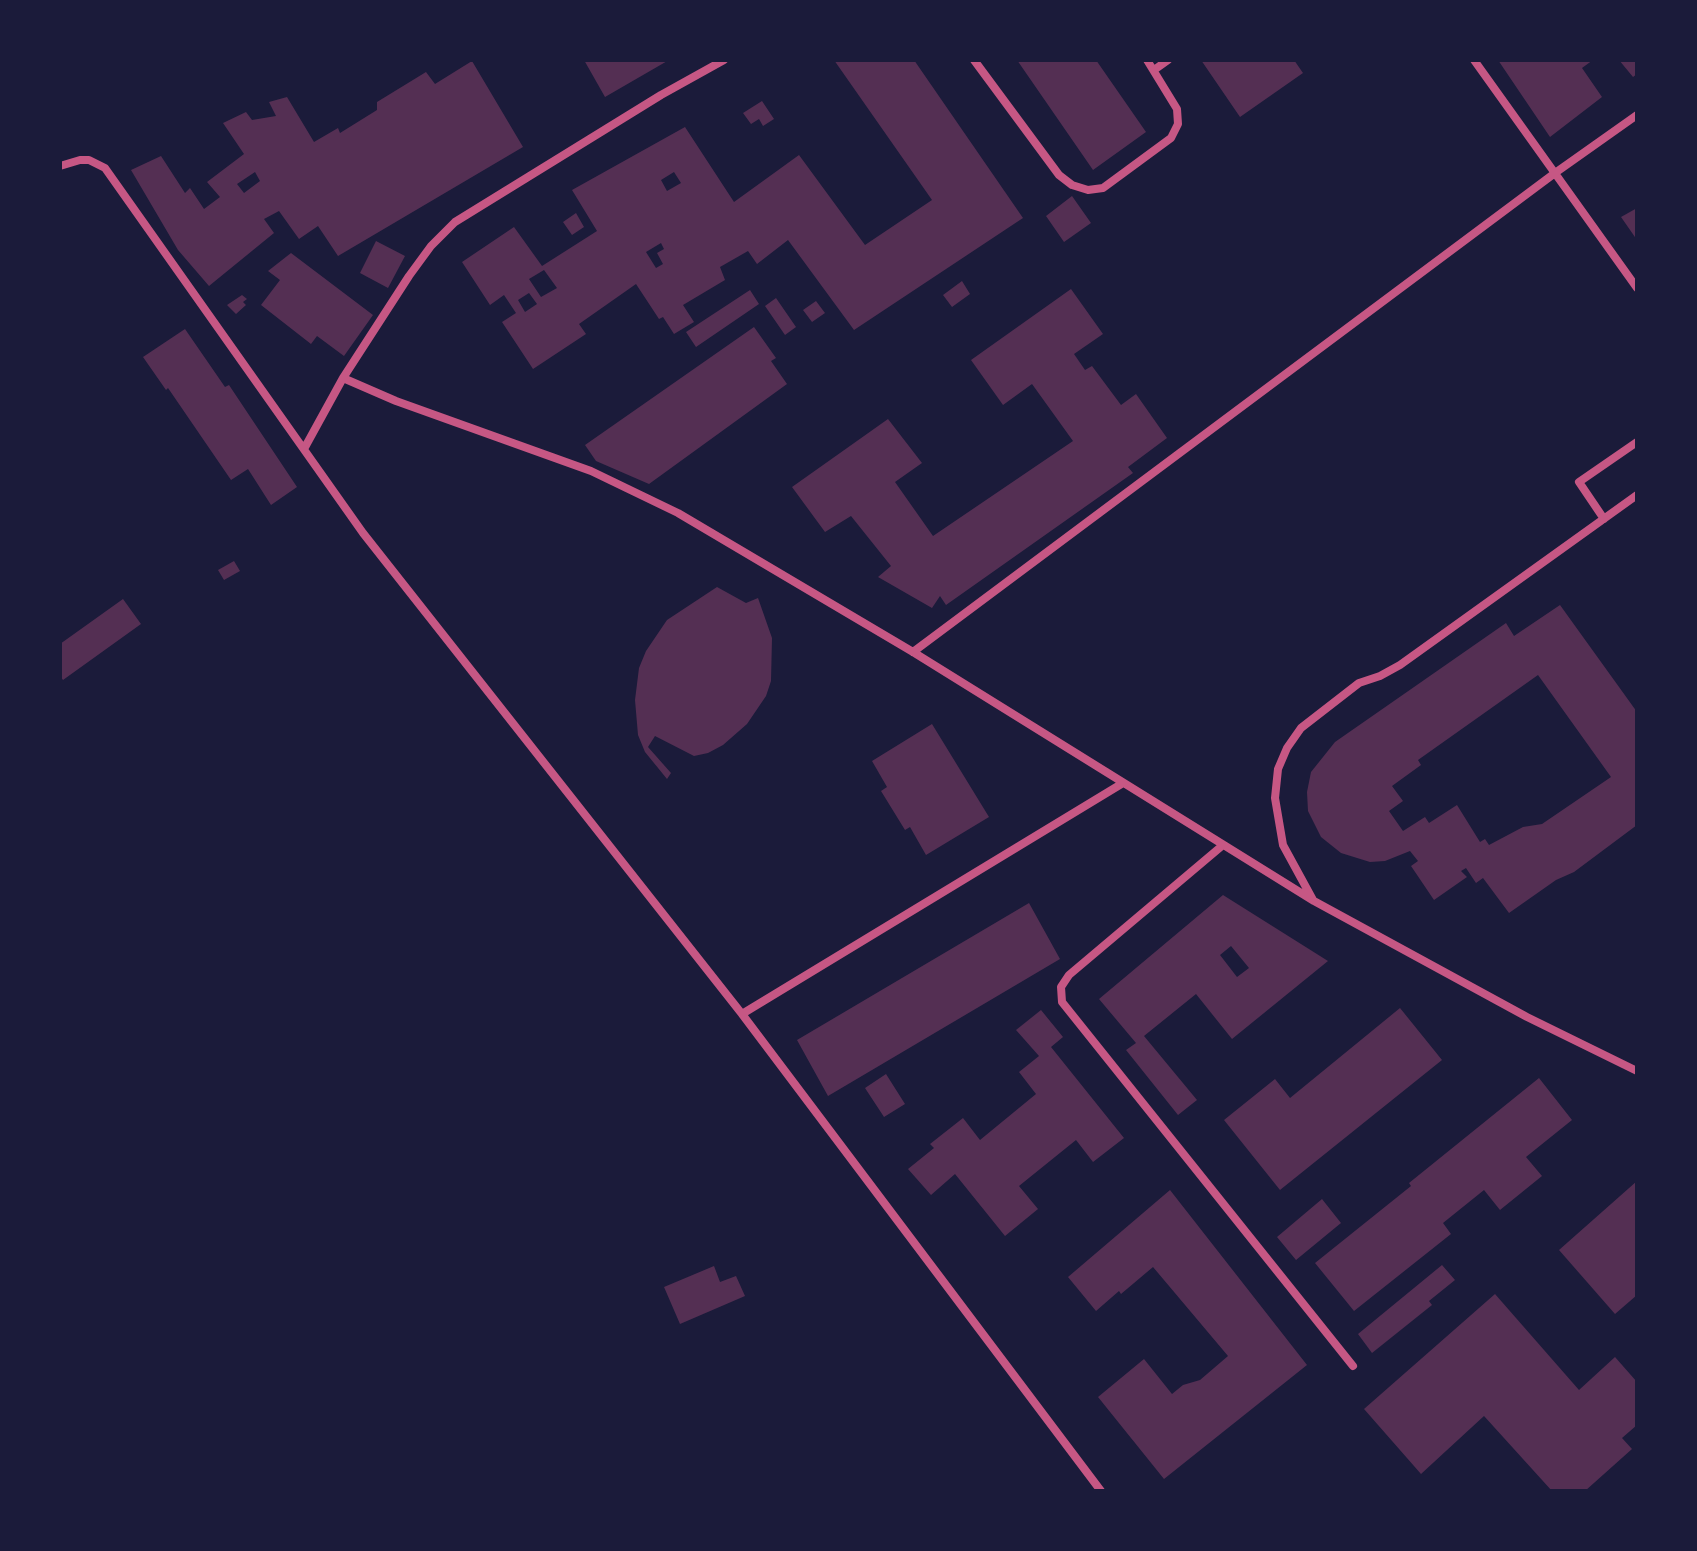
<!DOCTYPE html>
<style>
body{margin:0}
#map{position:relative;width:1697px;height:1551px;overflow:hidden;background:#1b1b3a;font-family:"Space Grotesk",sans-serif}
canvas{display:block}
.frame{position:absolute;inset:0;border:62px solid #1b1b3a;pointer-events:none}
</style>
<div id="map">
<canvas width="1697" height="1551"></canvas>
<div class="frame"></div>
</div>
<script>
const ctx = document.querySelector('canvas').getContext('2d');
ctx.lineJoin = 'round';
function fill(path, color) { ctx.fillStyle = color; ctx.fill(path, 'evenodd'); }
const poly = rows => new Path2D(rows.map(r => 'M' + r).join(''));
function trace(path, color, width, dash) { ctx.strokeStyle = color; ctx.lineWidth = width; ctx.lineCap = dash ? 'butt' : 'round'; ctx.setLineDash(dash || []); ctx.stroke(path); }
fill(poly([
 [584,60,669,60,605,97],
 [834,60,914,60,1023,218,854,330,788,240,757,264,748,251,720,267,725,280,683,305,694,322,674,334,663,317,659,319,636,284,579,324,586,334,533,369,502,322,516,313,504,295,490,305,462,262,514,227,542,266,597,231,572,190,685,127,734,202,799,155,865,245,932,200],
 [674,172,681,183,667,191,661,180],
 [661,243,664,249,657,253,663,264,656,268,646,252],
 [544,270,557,288,541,297,529,279],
 [529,293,537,304,525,312,518,300],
 [1017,60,1096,60,1146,132,1093,170],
 [1201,60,1294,60,1303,73,1240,117],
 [1498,60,1593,60,1582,68,1602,97,1550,137],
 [1619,60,1637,60,1637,74,1633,77],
 [472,61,523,147,338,256,318,226,299,239,279,211,264,219,274,233,209,286,178,250,131,170,161,156,185,193,190,188,204,209,220,197,207,182,244,154,223,123,246,112,252,120,276,116,269,102,287,97,314,142,338,128,340,133,377,110,377,102,426,72,435,84],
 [255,172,260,181,244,193,237,184],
 [762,101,774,119,763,126,759,119,751,124,743,113],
 [1072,196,1091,223,1064,242,1046,216],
 [1637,208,1637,240,1621,217],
 [576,213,584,227,572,235,563,222],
 [376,241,405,256,388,288,360,273],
 [291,253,373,315,344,356,317,336,311,344,261,305,280,280,268,271],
 [962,281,970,294,952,307,943,295],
 [1071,289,1103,334,1074,354,1085,370,1092,366,1121,405,1136,394,1167,438,1128,467,1133,473,946,605,940,596,932,608,878,577,891,566,851,516,825,532,792,487,888,419,922,463,895,482,933,536,1073,441,1032,384,1003,405,971,360],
 [750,290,759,304,696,347,686,332],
 [242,295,247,299,243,302,246,305,236,314,227,305],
 [776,298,796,327,785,335,765,306],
 [816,301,825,313,812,322,803,310],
 [754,327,776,358,771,361,787,384,649,484,596,461,585,445],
 [185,329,225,387,229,385,297,487,271,505,248,469,231,480,168,388,166,390,143,357],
 [234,561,240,571,224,580,218,570],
 [717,587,746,603,758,598,772,638,771,681,766,696,747,724,723,745,708,753,694,756,655,736,648,747,671,773,667,779,645,752,638,735,635,700,639,668,646,651,667,620],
 [123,599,141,624,63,680,60,676,60,644],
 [1560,605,1637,712,1637,825,1574,872,1556,880,1509,913,1483,878,1476,883,1466,868,1461,871,1467,877,1434,900,1411,866,1418,861,1410,851,1385,861,1370,862,1341,853,1321,837,1308,811,1307,792,1311,772,1335,742,1506,623,1514,636],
 [1538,675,1611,777,1542,824,1523,827,1489,845,1485,839,1480,842,1457,805,1429,823,1425,817,1403,831,1389,811,1403,801,1392,786,1421,765,1418,760],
 [932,724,989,817,926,855,910,827,905,830,881,791,887,787,872,761],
 [1223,895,1328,961,1232,1039,1196,994,1144,1036,1197,1100,1178,1115,1126,1050,1136,1043,1099,999],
 [1231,946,1249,968,1237,977,1220,955],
 [1029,903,1060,959,828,1096,797,1040],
 [1400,1008,1442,1060,1280,1190,1224,1120,1275,1079,1290,1098],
 [1041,1010,1063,1037,1051,1047,1124,1138,1093,1162,1076,1140,1019,1186,1038,1209,1005,1236,955,1174,931,1195,908,1169,934,1148,930,1144,963,1118,980,1140,1036,1094,1019,1072,1039,1056,1016,1030],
 [886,1074,905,1104,884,1117,865,1088],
 [1539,1078,1572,1120,1526,1157,1542,1176,1500,1210,1484,1190,1443,1223,1451,1234,1354,1311,1315,1263,1411,1186,1409,1183],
 [1637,1181,1637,1295,1615,1314,1559,1250],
 [1170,1190,1307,1365,1164,1479,1098,1397,1144,1359,1172,1394,1183,1385,1200,1380,1228,1356,1153,1267,1121,1294,1119,1291,1096,1311,1068,1277],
 [1322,1199,1341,1223,1296,1260,1277,1237],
 [1442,1265,1455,1280,1429,1301,1432,1305,1372,1353,1358,1334],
 [714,1266,720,1282,736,1276,745,1296,680,1324,664,1287],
 [1495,1294,1579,1390,1615,1357,1637,1382,1637,1425,1622,1438,1632,1449,1585,1491,1552,1491,1484,1416,1421,1474,1364,1409]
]), '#542f53');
trace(poly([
 [974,60,1059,175,1072,185,1088,190,1103,188,1171,138,1178,124,1177,109,1147,60],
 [1474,60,1637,288],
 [1154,70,1168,60],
 [60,166,80,160,89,160,105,168,363,533,742,1014,1101,1491],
 [343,378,396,401,591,471,678,513,913,652,1314,901,1527,1017,1637,1071],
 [304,449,343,378,409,276,431,246,455,222,661,95,724,60],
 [1604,519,1579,482,1637,442],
 [913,652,1555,173,1637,115],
 [1223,845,1069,975,1061,987,1062,1002,1353,1366],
 [1313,900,1283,845,1275,798,1278,769,1287,748,1301,728,1359,683,1380,676,1400,665,1637,495],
 [742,1014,1123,783]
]), '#c65784', 8);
</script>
